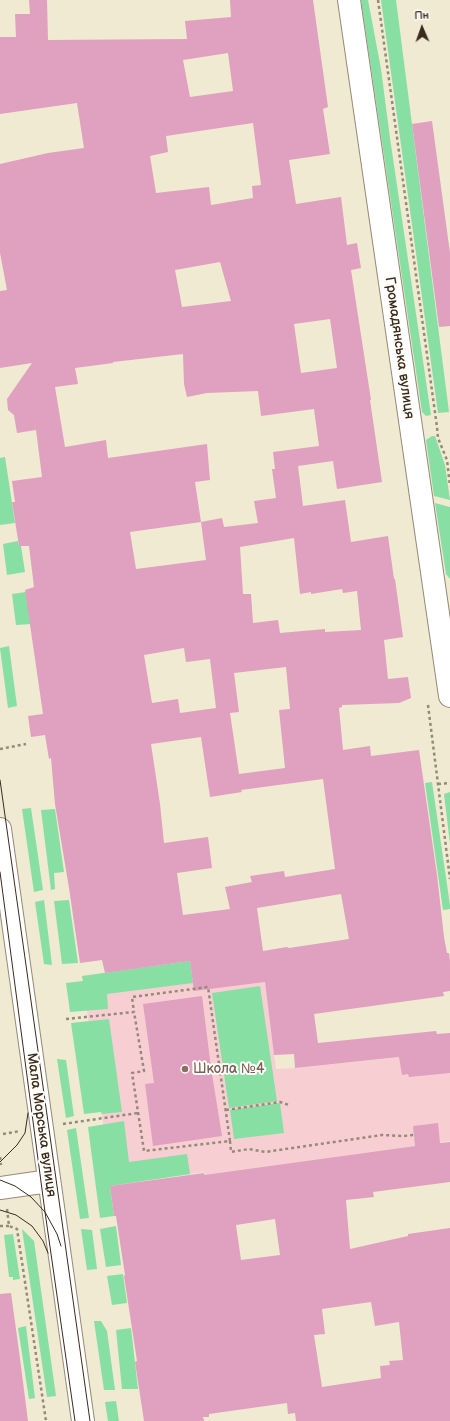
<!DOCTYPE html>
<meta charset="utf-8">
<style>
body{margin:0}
#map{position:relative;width:450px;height:1421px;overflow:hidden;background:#efead1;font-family:"Balsamiq Sans",sans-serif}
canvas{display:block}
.north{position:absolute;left:402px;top:8px;width:40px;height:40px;-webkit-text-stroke:3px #fdfcf7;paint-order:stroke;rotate:358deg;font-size:11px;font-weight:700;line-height:16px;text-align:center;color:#3b2a1e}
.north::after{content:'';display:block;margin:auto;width:14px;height:18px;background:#3b2a1e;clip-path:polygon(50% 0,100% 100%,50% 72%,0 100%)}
</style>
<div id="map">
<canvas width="450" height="1421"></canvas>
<div class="north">Пн</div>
</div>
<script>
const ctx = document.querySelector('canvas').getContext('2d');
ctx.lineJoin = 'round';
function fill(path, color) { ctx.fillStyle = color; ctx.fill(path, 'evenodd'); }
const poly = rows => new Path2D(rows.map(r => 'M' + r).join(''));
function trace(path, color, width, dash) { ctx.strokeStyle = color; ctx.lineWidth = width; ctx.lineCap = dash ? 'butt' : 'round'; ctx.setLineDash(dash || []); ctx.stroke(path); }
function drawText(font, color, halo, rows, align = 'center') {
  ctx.font = font + ' "Balsamiq Sans",sans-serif'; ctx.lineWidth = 4; ctx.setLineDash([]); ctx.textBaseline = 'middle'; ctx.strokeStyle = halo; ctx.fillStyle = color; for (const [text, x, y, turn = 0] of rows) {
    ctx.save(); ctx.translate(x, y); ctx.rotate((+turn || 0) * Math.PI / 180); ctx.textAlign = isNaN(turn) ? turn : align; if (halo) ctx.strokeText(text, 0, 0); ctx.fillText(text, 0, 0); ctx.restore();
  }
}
fill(poly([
 [190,961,265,982,276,1069,295,1068,450,1052,450,1141,204,1175,204,1172,112,1186,82,976]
]), '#f7cfd3');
fill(poly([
 [361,0,368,0,381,69,390,138,431,415,426,416,422,412],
 [381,0,396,0,449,412,438,413],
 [432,436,435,436,445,465,450,500,434,496,426,440],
 [5,457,15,523,0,525,0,458],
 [435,503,450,507,450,579,446,574],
 [18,541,19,546,21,546,25,572,7,575,3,544],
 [26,592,31,624,16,625,12,594],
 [9,646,17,706,8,708,0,648],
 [432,782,450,905,450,909,443,910,425,783],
 [450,792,450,844,444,794],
 [31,808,43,890,34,892,22,809],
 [55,809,64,872,54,873,55,889,51,890,41,810],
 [44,900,52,965,44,964,35,902],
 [69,900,78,963,62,964,54,901],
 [190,961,193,983,107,994,108,1009,70,1012,66,983,83,981,82,976],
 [260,986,277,1101,229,1108,212,993],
 [109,1019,122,1112,102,1114,101,1112,84,1114,71,1023],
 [57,1059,66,1060,74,1116,66,1118],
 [280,1103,284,1133,234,1139,230,1110],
 [124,1121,129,1162,187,1154,190,1174,110,1186,114,1216,100,1218,88,1127],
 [76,1128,89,1218,80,1219,67,1130],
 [116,1226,121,1265,106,1267,100,1229],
 [22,1229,34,1241,56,1396,47,1397],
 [81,1229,92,1230,97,1269,87,1270],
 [13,1234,20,1279,13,1280,13,1277,9,1277,4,1235],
 [123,1274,127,1303,112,1305,107,1276],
 [94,1321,101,1321,107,1331,115,1390,104,1390],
 [26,1326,35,1398,29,1399,18,1328],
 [131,1328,138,1389,122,1389,116,1330],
 [116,1401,119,1421,108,1421,105,1402]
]), '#87dfa4');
fill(poly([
 [29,0,47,0,48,40,187,39,185,21,231,17,230,0,313,0,328,107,323,109,330,154,289,160,296,204,341,197,347,245,357,243,361,268,351,270,371,400,370,400,382,482,337,489,333,461,298,466,303,506,345,500,351,542,388,536,394,579,395,579,403,637,384,640,388,679,408,677,411,698,399,703,342,705,342,707,339,708,343,750,370,746,371,756,419,750,437,875,444,937,447,953,449,953,450,961,450,991,443,992,444,996,314,1014,318,1043,436,1031,437,1034,450,1033,450,1073,409,1077,408,1074,402,1075,399,1057,295,1068,294,1054,274,1055,265,982,194,991,190,961,105,973,102,960,80,963,69,888,55,804,51,758,49,759,45,735,31,737,28,716,43,714,25,590,34,587,29,546,19,546,12,502,15,502,12,481,42,477,36,430,17,433,14,415,8,410,7,399,32,363,0,368,0,291,7,290,0,253,0,164,48,153,84,148,77,103,0,114,0,37,16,37,15,14,30,14],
 [228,53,233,91,190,97,183,60],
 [253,123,261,185,252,186,253,198,211,205,209,187,156,193,150,156,168,152,166,136],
 [220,262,231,301,182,307,175,270],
 [330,319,337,368,301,373,294,324],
 [183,354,184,384,187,397,207,393,258,391,261,416,314,409,319,446,273,452,275,469,272,469,276,498,254,501,258,523,224,527,222,518,201,522,195,482,210,480,207,444,108,458,106,440,65,447,55,387,78,384,75,368,113,363,113,362],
 [201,522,206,560,136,569,130,532],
 [294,538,300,594,311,592,311,594,342,589,343,593,357,591,361,630,325,632,325,629,280,633,278,620,253,623,251,594,243,594,240,547],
 [184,648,186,662,210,659,216,708,180,713,178,699,152,703,144,655],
 [286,667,290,709,279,710,285,768,239,774,230,713,239,712,234,673],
 [201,737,210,797,242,792,241,790,323,779,335,869,285,877,284,871,250,876,252,882,225,887,230,909,183,915,177,873,212,868,208,837,164,843,160,804,151,744],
 [341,894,349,939,289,948,287,947,263,951,257,908],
 [432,121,450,253,450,326,439,327,412,124],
 [202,996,211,1068,222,1136,153,1146,145,1084,154,1083,143,1004],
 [438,1123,440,1143,450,1142,450,1182,373,1192,374,1197,346,1200,350,1249,408,1236,408,1234,450,1228,450,1421,296,1421,295,1413,288,1414,287,1403,209,1414,209,1417,203,1417,204,1421,144,1421,135,1362,137,1361,124,1276,125,1275,116,1216,114,1216,110,1186,204,1173,204,1175,415,1146,413,1126],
 [275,1219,280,1255,241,1260,236,1225],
 [371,1302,375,1326,399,1322,403,1360,389,1361,390,1365,380,1366,381,1378,322,1387,314,1335,325,1334,322,1309],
 [11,1293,19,1351,28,1421,0,1421,0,1294]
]), '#e0a0bf');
const street = poly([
 [349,0,450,696],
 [0,829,83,1421],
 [0,1188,49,1181]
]);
trace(street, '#958a78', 24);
trace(poly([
 [378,0,437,427,438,438,447,460,450,486],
 [428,705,450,879],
 [0,749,26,744],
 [438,784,450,783],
 [66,1019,134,1012,144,1071,132,1073,144,1151,230,1141,208,987,132,997,134,1012],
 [226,1110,280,1102,289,1105],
 [63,1124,138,1113],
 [3,1134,20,1131],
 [230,1141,231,1152,249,1149,265,1152,382,1135,403,1136,414,1135],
 [0,1157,1,1165],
 [7,1209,9,1226,17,1229,46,1421],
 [0,1226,9,1226]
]), '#958a78', 2.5, [3, 3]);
trace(street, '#fff', 22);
trace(poly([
 [0,780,90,1421],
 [0,872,45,1212,75,1421],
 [0,1162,17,1145,25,1133,28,1113],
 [0,1180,15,1186,31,1197,45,1212,57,1234,61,1246],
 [0,1210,16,1215,32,1226,43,1241,48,1253]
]), '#3b2a1e', 1);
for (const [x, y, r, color] of [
 [185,1069,4,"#8d6e63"]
]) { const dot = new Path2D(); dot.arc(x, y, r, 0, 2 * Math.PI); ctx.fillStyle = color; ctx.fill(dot); trace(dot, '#fdfcf7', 1.5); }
drawText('14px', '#3b2a1e', '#fdfcf7', [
 ["Громадянська вулиця",399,348,82],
 ["Мала Морська вулиця",41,1125,82]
]);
drawText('14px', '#785e54', '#fdfcf7', [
 ["Школа №4",193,1069]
], 'left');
</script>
